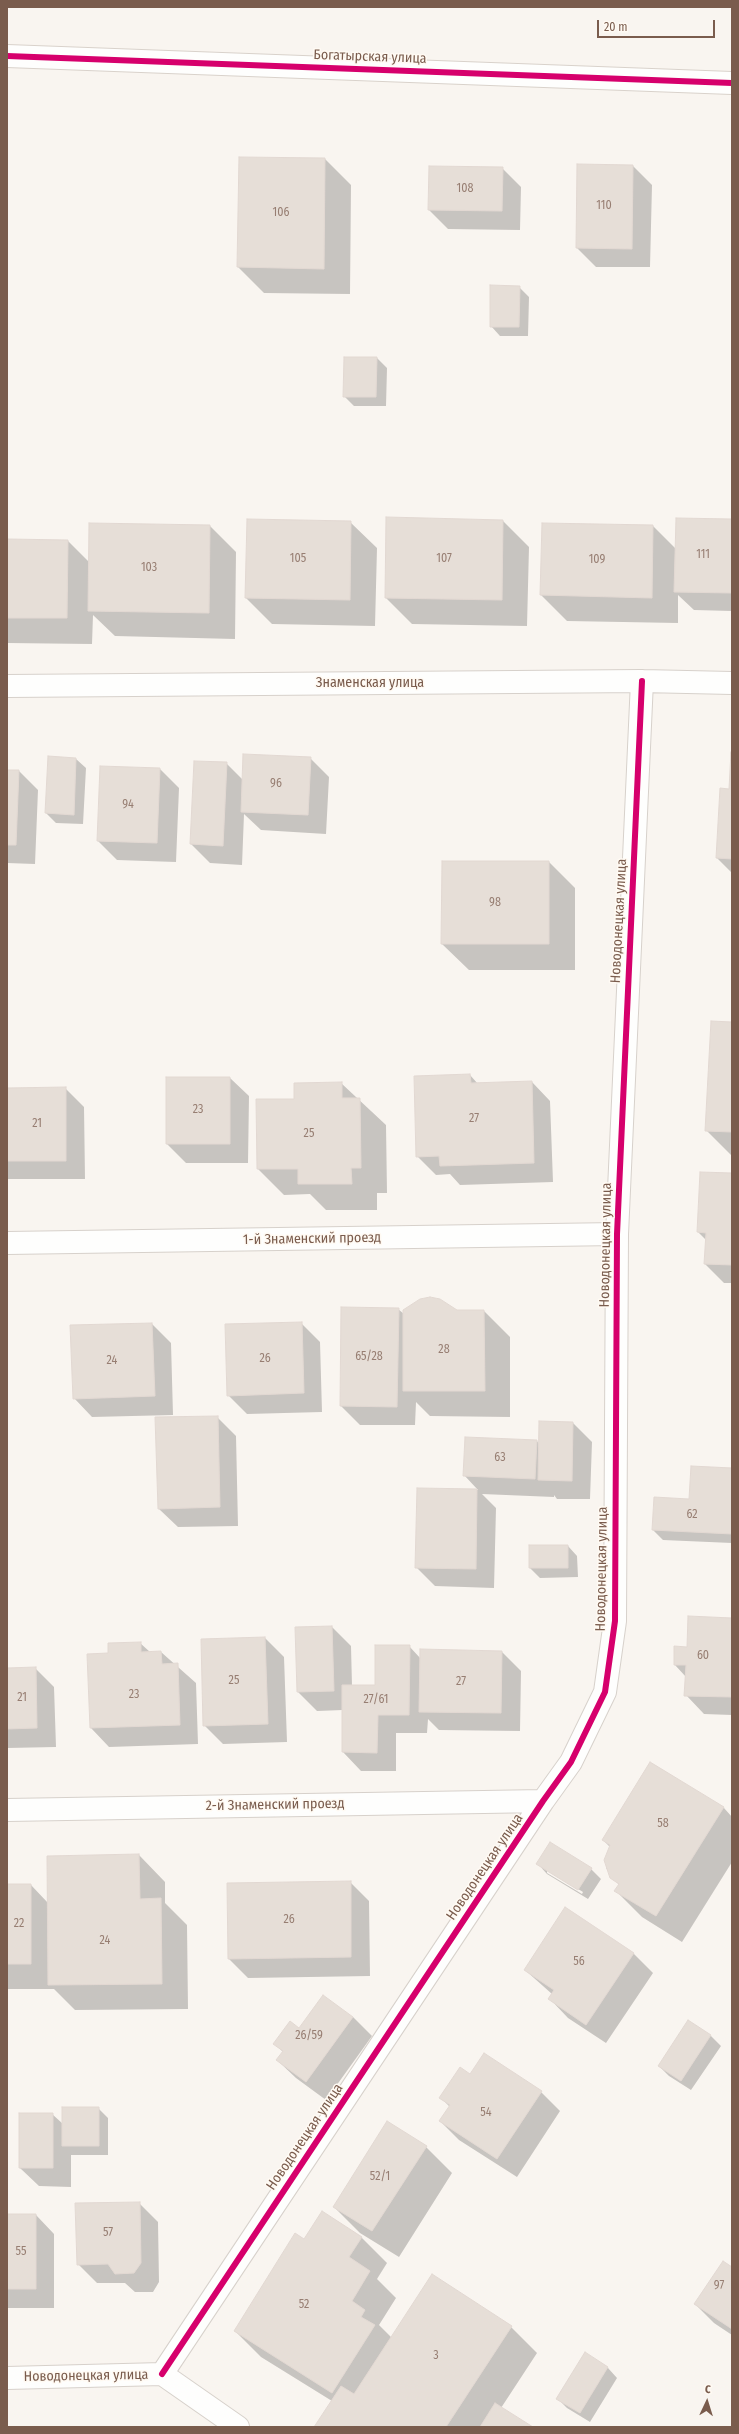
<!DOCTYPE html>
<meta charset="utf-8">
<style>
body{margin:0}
#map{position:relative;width:739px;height:2434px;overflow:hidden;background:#f9f5f0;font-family:"Fira Sans Condensed",sans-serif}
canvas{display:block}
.frame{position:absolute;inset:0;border:8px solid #7a5c4d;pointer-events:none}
.north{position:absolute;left:687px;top:2382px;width:40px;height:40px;-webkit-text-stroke:3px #fffaf3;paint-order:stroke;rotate:4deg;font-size:11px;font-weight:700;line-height:16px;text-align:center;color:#7a5c4d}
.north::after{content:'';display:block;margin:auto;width:14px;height:18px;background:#7a5c4d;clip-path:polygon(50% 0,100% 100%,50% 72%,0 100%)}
.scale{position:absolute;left:597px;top:20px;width:118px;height:18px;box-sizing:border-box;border:2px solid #7a5c4d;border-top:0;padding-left:5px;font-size:12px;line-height:14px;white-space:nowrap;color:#7a5c4d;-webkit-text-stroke:3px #fffaf3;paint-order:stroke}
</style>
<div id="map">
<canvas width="739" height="2434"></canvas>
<div class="frame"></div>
<div class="north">С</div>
<div class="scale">20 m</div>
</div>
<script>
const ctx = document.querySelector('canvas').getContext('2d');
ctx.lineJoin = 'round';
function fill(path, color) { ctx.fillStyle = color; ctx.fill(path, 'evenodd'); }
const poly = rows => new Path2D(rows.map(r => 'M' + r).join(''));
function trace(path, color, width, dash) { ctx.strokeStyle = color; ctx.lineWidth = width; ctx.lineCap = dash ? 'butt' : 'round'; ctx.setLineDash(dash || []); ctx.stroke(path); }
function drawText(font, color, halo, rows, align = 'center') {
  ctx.font = font + ' "Fira Sans Condensed",sans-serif'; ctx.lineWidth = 3; ctx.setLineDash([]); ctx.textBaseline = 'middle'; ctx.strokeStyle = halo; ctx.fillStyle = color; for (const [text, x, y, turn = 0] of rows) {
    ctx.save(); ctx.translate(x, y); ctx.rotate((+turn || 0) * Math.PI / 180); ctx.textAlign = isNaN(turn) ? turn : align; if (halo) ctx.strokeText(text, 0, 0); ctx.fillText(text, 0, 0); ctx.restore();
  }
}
fill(poly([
 [239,158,325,159,351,185,350,294,264,293,238,267],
 [633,166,652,185,650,267,596,267,577,248],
 [502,168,521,187,520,230,448,229,429,210],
 [519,287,529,297,528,336,500,336,491,326],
 [377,358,387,368,386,406,354,406,344,396],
 [732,520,732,611,694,610,678,595,678,623,567,621,541,595,653,526,676,549],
 [503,521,529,547,527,626,412,624,386,598],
 [350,522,377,548,375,626,272,624,246,598],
 [90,524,210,526,236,552,235,639,115,636,93,615,92,644,7,643,7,540,68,541,89,562],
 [310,758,329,777,326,834,261,830,244,814,242,865,210,863,191,844,195,762,226,763,243,780],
 [732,758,732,873,717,858,730,790],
 [76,759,86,768,83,824,56,823,46,813],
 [160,769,179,788,176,862,117,860,98,841],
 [7,771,19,771,38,790,35,864,7,863],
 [549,862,575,888,575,970,469,970,442,944],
 [732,1023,732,1156,706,1130],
 [470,1075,478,1084,532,1082,550,1101,553,1182,460,1185,450,1174,436,1175,417,1156],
 [230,1078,249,1096,248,1163,186,1163,167,1144],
 [341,1083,386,1125,387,1193,377,1193,377,1210,326,1210,310,1194,284,1195,258,1169,295,1100],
 [65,1088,84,1107,85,1179,7,1179,7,1089],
 [732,1174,732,1283,724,1283,705,1264,706,1240,698,1232],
 [398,1309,404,1314,484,1311,510,1337,510,1417,430,1416,416,1402,415,1425,360,1425,341,1406],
 [301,1323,320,1342,322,1412,247,1414,228,1395],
 [152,1324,171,1343,173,1415,92,1417,74,1398],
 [217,1417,236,1436,238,1526,178,1527,159,1509],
 [573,1423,592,1442,590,1499,557,1499,554,1495,554,1497,482,1494,496,1508,494,1588,435,1586,416,1567,418,1489,478,1490,464,1475,537,1441,539,1444],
 [732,1469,732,1543,663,1540,653,1530],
 [568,1546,577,1556,578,1577,540,1578,530,1568],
 [732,1619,732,1715,704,1714,686,1695,686,1677,675,1665,688,1648],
 [332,1627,351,1646,352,1686,376,1686,409,1646,421,1659,502,1652,521,1671,520,1731,439,1730,428,1719,427,1733,396,1733,396,1771,361,1771,343,1752,343,1710,317,1711,298,1692],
 [265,1638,284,1657,287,1742,223,1744,204,1725],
 [140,1643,150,1652,161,1652,196,1683,198,1744,109,1747,91,1728,109,1654],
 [35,1668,54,1687,56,1747,7,1748,7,1669],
 [651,1763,724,1808,732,1817,732,1862,682,1942,642,1917,616,1891,619,1885,606,1868,607,1853,610,1847,603,1840],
 [139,1855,165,1882,165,1903,187,1925,188,2009,75,2010,54,1989,7,1989,7,1885,31,1885,48,1903],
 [538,1864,591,1869,601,1879,588,1899,547,1874],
 [547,1870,583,1892,582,1894,547,1873],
 [350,1882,369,1901,370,1976,248,1978,229,1959],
 [566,1909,634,1954,653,1973,606,2043,568,2018,550,1999,552,1994,525,1970],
 [353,2017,372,2036,326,2100,296,2078,277,2060,283,2052,275,2044,299,2030],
 [689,2021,711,2036,721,2046,691,2090,669,2076,659,2066],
 [471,2075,541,2092,560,2111,517,2177,459,2140,440,2121,450,2107,441,2098],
 [98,2108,108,2118,108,2155,71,2155,71,2187,39,2186,20,2168,52,2114,63,2124],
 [426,2147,452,2173,399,2257,360,2233,334,2207],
 [139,2203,158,2222,159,2282,153,2292,135,2292,125,2283,97,2283,78,2264],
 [7,2215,36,2215,54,2234,54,2308,7,2308],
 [361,2237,387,2263,377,2279,396,2298,379,2325,392,2338,511,2327,537,2353,501,2408,531,2427,315,2427,332,2401,261,2357,235,2331,305,2240],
 [732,2269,732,2335,714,2323,695,2304],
 [585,2353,608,2368,617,2378,590,2422,567,2408,557,2398]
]), '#0003');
const building = poly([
 [239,157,325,158,324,269,237,267,239,157],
 [577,164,633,165,632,249,576,248,577,164],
 [429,166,503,167,502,211,428,210,429,166],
 [490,285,520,286,519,327,490,327,490,285],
 [344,357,377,357,376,397,343,397,344,357],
 [386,517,503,520,502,600,385,598,386,517],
 [676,518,732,519,732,593,674,592,676,518],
 [247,519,351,521,350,600,245,598,247,519],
 [89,523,210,525,209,613,88,611,89,523],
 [542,523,653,525,652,598,540,595,542,523],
 [7,539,68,540,67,618,7,618,7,539],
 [731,752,732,859,716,858,720,788,729,789,731,752],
 [243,754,311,757,308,815,241,812,243,754],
 [48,756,76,758,74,815,45,813,48,756],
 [194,761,227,762,223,846,190,844,194,761],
 [100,766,160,768,157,843,97,841,100,766],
 [7,770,19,770,16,845,7,845,7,770],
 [442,861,549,861,549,944,441,944,442,861],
 [711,1021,732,1022,732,1132,705,1131,711,1021],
 [470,1074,471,1083,532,1081,534,1163,440,1166,439,1156,416,1157,414,1076,470,1074],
 [166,1077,230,1077,230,1144,166,1144,166,1077],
 [342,1082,342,1098,360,1098,361,1168,351,1168,352,1184,298,1184,298,1169,257,1169,256,1099,294,1099,294,1083,342,1082],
 [66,1087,66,1161,7,1161,7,1088,66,1087],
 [700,1172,732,1173,732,1265,704,1264,706,1233,697,1232,700,1172],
 [430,1297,440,1299,457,1310,484,1310,485,1391,403,1391,403,1310,420,1299,430,1297],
 [341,1307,399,1308,397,1407,340,1406,341,1307],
 [302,1322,304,1393,227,1396,225,1324,302,1322],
 [152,1323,155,1396,73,1399,70,1325,152,1323],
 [218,1416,220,1507,158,1509,155,1417,218,1416],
 [539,1421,573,1422,572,1481,538,1480,539,1421],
 [465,1437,537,1440,535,1479,463,1476,465,1437],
 [691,1466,732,1468,732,1534,652,1530,654,1497,689,1499,691,1466],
 [417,1488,477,1489,476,1569,415,1568,417,1488],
 [529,1545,568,1545,568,1568,529,1568,529,1545],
 [688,1616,732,1618,732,1697,684,1696,686,1665,674,1665,674,1646,687,1647,688,1616],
 [332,1626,334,1691,297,1692,295,1627,332,1626],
 [265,1637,268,1724,203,1726,201,1639,265,1637],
 [141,1642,141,1652,161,1651,162,1664,178,1663,180,1725,90,1728,87,1654,108,1653,108,1643,141,1642],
 [375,1645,410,1645,409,1715,378,1715,377,1753,342,1752,342,1685,375,1685,375,1645],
 [420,1649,502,1651,501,1713,419,1712,420,1649],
 [36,1667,37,1728,7,1729,7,1668,36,1667],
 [650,1762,724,1807,656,1916,614,1891,619,1884,610,1878,604,1860,610,1845,602,1840,650,1762],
 [550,1842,592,1868,578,1890,536,1864,550,1842],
 [139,1854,140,1899,161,1898,162,1984,48,1985,47,1856,139,1854],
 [351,1881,351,1957,228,1959,227,1883,351,1881],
 [7,1884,31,1884,31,1964,7,1964,7,1884],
 [565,1907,634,1953,586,2025,548,1999,554,1990,524,1970,565,1907],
 [323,1995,353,2017,306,2082,276,2060,283,2051,273,2044,290,2021,299,2028,323,1995],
 [688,2020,711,2035,681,2081,658,2066,688,2020],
 [484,2053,542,2091,497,2159,439,2121,450,2105,439,2098,460,2067,470,2074,484,2053],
 [62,2107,99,2107,99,2146,62,2146,62,2107],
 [19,2113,53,2113,53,2168,19,2168,19,2113],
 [387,2121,427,2146,372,2231,333,2207,387,2121],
 [140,2202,141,2263,134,2273,115,2274,108,2264,77,2265,75,2203,140,2202],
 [322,2211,362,2237,349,2257,370,2271,352,2301,365,2310,361,2317,375,2325,332,2393,234,2331,295,2233,304,2239,322,2211],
 [7,2214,36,2214,36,2289,7,2289,7,2214],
 [723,2261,732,2267,732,2329,694,2304,723,2261],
 [432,2274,512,2326,446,2427,314,2427,341,2386,354,2394,432,2274],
 [585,2352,608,2367,580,2413,556,2399,585,2352],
 [495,2403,533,2427,480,2427,495,2403]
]);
fill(building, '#e6ded7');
trace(building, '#e2d8d2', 1);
const street = poly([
 [7,686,642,681,732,683],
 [7,1243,617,1234],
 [7,1810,543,1801],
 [162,2374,543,1801,571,1762,605,1692,615,1621,617,1234,642,681],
 [162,2374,238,2427],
 [7,2378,162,2374]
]);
const secondary = poly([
 [7,56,732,83]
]);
trace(street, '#d7d1cb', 24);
trace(secondary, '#d9d2cb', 24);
trace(street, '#fefefd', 22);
trace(secondary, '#fefefd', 22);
trace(poly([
 [7,56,732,83],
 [162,2374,543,1801,571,1762,605,1692,615,1621,617,1234,642,681]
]), '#d6006c', 6);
drawText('12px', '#977e72', null, [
 ["108",465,189],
 ["110",604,206],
 ["106",281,213],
 ["111",703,555],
 ["105",298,559],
 ["107",444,559],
 ["109",597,560],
 ["103",149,568],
 ["96",276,784],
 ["94",128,805],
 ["98",495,903],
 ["23",198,1110],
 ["27",474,1119],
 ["21",37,1124],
 ["25",309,1134],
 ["28",444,1350],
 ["65/28",369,1357],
 ["26",265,1359],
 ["24",112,1361],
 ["63",500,1458],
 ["62",692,1515],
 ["60",703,1656],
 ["25",234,1681],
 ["27",461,1682],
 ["23",134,1695],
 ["21",22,1698],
 ["27/61",376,1700],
 ["58",663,1824],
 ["26",289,1920],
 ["22",19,1924],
 ["24",105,1941],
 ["56",579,1962],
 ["26/59",309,2036],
 ["54",486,2113],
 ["52/1",380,2177],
 ["57",108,2233],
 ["55",21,2252],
 ["97",719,2286],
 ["52",304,2305],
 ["3",436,2356]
]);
drawText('14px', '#7a5c4d', '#fffaf3', [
 ["Богатырская улица",370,57,2],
 ["Знаменская улица",370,683],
 ["Новодонецкая улица",619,921,-87],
 ["1-й Знаменский проезд",312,1239,-1],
 ["Новодонецкая улица",606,1245,-89],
 ["Новодонецкая улица",602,1569,-89],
 ["2-й Знаменский проезд",275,1805,-1],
 ["Новодонецкая улица",485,1867,-56],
 ["Новодонецкая улица",305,2137,-56],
 ["Новодонецкая улица",86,2376,-1]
]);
</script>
